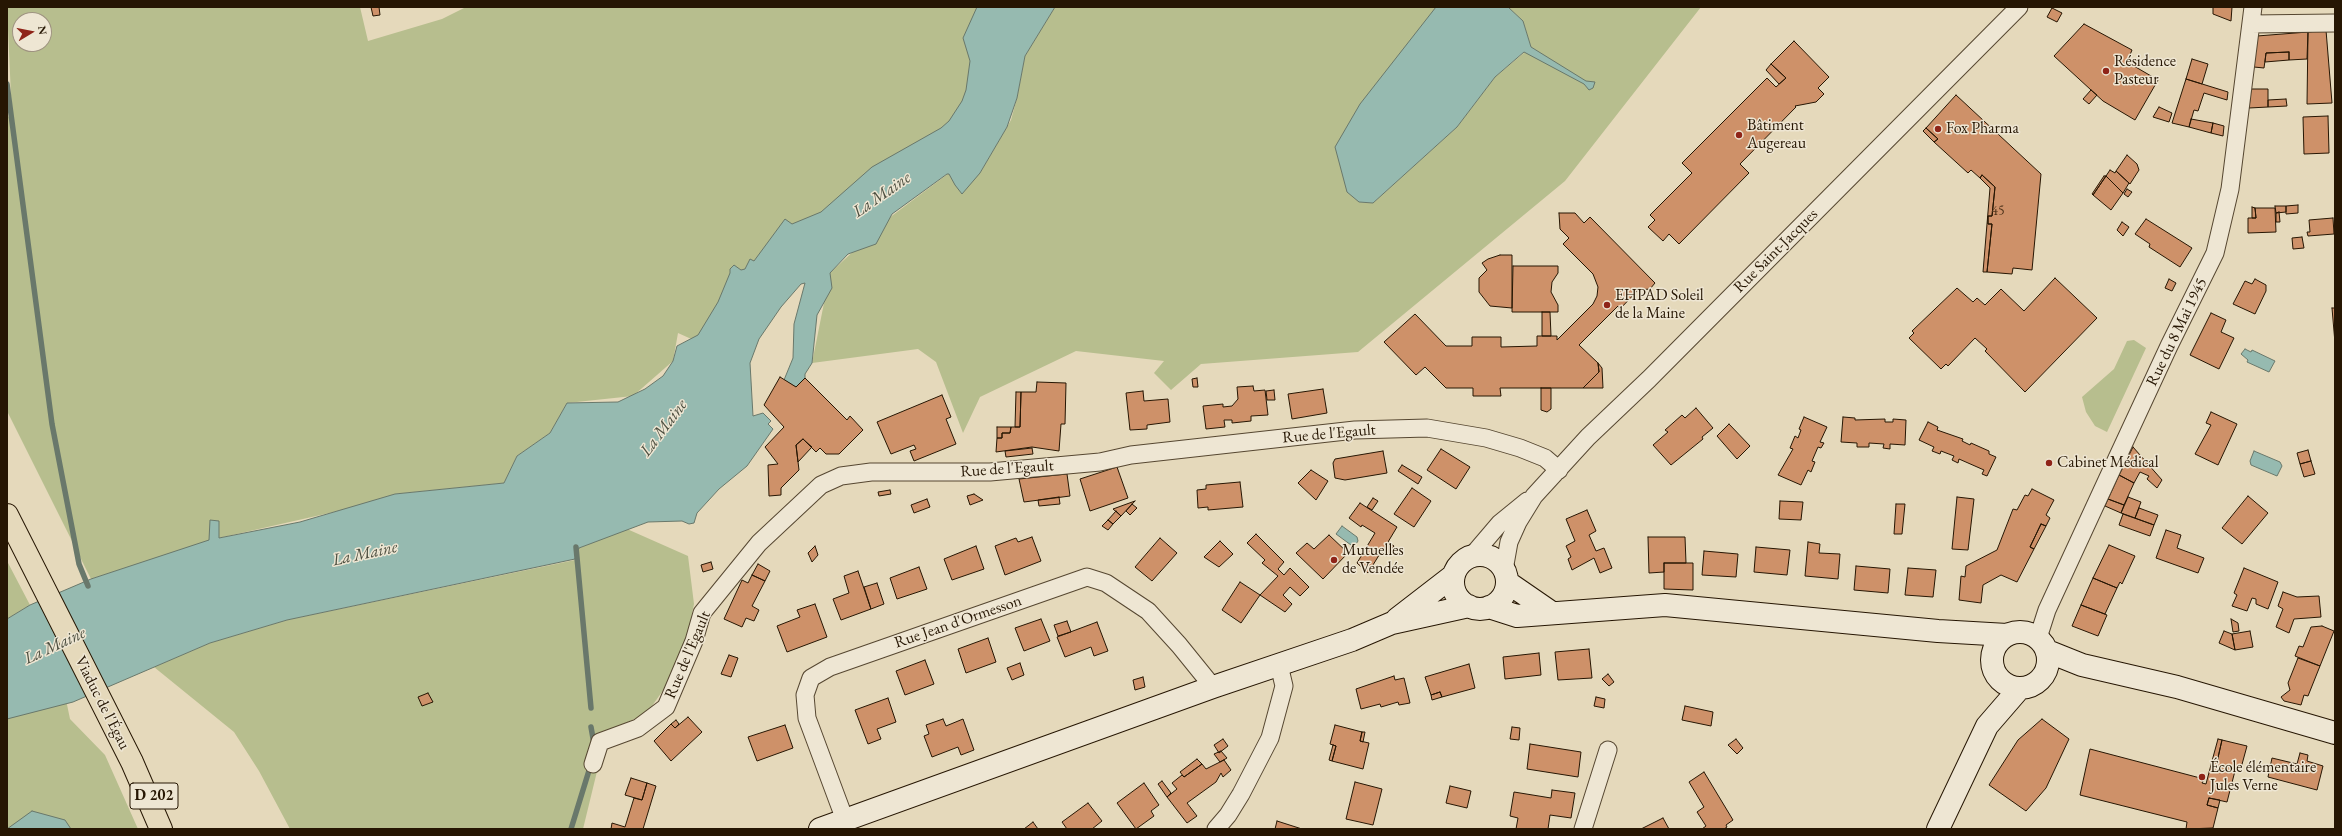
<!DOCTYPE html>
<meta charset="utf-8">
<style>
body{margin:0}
#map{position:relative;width:2342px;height:836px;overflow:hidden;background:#e5d9bb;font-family:"EB Garamond",serif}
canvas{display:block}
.frame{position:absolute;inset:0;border:8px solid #261603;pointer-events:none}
.north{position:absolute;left:12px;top:12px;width:40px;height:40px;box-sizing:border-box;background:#eee6d3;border:1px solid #9e9380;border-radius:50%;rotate:80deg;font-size:11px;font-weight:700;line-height:16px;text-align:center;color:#261603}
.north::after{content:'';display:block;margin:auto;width:14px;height:18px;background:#8f2418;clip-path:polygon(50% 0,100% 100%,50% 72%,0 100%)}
</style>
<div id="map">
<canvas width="2342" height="836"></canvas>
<div class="frame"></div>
<div class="north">N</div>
</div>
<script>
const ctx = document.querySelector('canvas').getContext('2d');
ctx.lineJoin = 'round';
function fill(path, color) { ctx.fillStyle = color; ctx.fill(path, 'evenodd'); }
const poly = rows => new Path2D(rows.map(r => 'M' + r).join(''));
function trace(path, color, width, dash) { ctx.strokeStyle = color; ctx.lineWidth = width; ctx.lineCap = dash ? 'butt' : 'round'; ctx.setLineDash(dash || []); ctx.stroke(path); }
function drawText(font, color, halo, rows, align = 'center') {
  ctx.font = font + ' "EB Garamond",serif'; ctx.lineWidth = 3; ctx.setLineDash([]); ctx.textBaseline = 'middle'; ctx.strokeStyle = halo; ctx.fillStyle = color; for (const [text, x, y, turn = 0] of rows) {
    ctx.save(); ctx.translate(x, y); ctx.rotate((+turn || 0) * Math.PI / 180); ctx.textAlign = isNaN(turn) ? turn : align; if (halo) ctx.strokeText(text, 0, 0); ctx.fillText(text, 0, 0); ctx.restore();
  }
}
fill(poly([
 [7,7,360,7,368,41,442,19,466,7,994,7,964,128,698,342,678,333,673,361,633,396,567,403,550,433,517,456,504,483,395,494,356,507,219,538,91,579,7,411,7,116,12,118],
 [20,20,44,20,44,44,20,44],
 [1055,7,1482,7,1359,202,1373,203,1457,127,1495,77,1531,47,1523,21,1508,7,1701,7,1565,181,1358,352,1201,364,1171,390,1154,373,1164,361,1076,351,980,397,963,433,936,362,918,349,812,363,830,273,889,218,949,173,980,173,1011,120,1017,98,1025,56],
 [2134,340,2146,348,2107,432,2095,426,2086,412,2082,397,2114,369,2127,341],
 [627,529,688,556,694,604,687,639,669,682,647,713,600,735,601,755,583,829,290,829,259,771,234,732,154,667,210,643,287,620,575,560,579,548],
 [7,561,30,605,7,619],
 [64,690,70,719,105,755,138,829,7,829,7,708]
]), '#b7be8e');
const water = poly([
 [977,7,1055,7,1025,56,1017,98,1007,127,980,173,962,194,955,185,949,174,947,174,892,214,876,244,848,254,830,273,832,288,817,315,812,363,805,374,805,378,796,387,784,380,793,358,794,324,805,283,801,284,781,307,759,339,750,363,753,416,763,413,771,421,768,424,773,429,747,466,719,489,697,513,694,523,689,524,682,521,648,522,579,548,575,559,287,620,210,643,73,702,7,719,7,619,30,605,91,579,209,540,210,520,219,521,219,538,300,522,395,494,504,483,517,456,550,433,567,403,618,402,645,389,663,376,673,361,677,346,698,335,718,302,730,273,730,269,734,265,741,270,745,269,750,259,754,261,785,219,792,224,821,212,872,167,941,128,949,121,962,101,966,90,970,61,963,38,977,7],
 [1436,7,1508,7,1523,21,1531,47,1586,81,1595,82,1593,88,1589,90,1584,84,1524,52,1495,77,1457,127,1373,203,1359,202,1347,192,1335,147,1360,104,1436,7],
 [2245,349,2251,352,2252,350,2275,361,2269,372,2247,362,2248,360,2241,354,2245,349],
 [2254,451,2280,462,2282,466,2277,476,2251,465,2250,461,2254,451],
 [1342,526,1357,537,1358,541,1356,544,1351,545,1336,534,1342,526],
 [32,811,65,820,71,829,7,829,32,811]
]);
fill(water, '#96bab0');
trace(water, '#69786b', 1);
trace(poly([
 [7,84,52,424,79,564,88,586],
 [576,547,591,708],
 [591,727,594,744],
 [571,829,591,764]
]), '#69786b', 5.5);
const building = poly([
 [371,7,379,7,380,15,373,16,371,7],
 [2213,7,2232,7,2231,21,2213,14,2213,7],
 [2052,8,2062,13,2057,22,2047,17,2052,8],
 [2084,24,2132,50,2127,62,2158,80,2135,120,2103,101,2054,56,2084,24],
 [2326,30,2332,103,2307,104,2308,32,2326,30],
 [2308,32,2307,59,2289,60,2289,52,2266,53,2264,68,2254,67,2257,36,2308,32],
 [1794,41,1829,77,1818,88,1824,94,1816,102,1795,106,1796,107,1740,164,1749,173,1679,244,1669,234,1663,241,1648,227,1655,220,1650,215,1692,173,1682,163,1767,78,1776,87,1786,78,1771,64,1794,41],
 [2289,52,2289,60,2265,62,2266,53,2289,52],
 [2192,59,2208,64,2202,84,2186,79,2192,59],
 [1771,64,1786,78,1779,84,1766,70,1771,64],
 [2186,79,2228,92,2227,100,2204,93,2198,111,2194,110,2189,127,2172,123,2186,79],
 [2251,89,2268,89,2268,107,2249,108,2251,89],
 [2091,90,2097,95,2089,104,2083,99,2091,90],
 [1956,95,2041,174,2032,270,2013,268,2012,274,1987,272,1992,224,1988,224,1988,216,1992,216,1995,187,1982,175,1980,178,1971,170,1968,173,1934,142,1938,139,1926,128,1956,95],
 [2286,99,2287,106,2268,107,2268,100,2286,99],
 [2159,107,2172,113,2169,122,2153,117,2159,107],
 [2328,116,2329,153,2304,154,2303,117,2328,116],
 [2191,119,2213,123,2211,133,2189,127,2191,119],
 [2213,123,2224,126,2223,136,2211,133,2213,123],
 [1926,128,1938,139,1934,142,1923,131,1926,128],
 [2127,155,2137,164,2139,170,2130,184,2116,171,2127,155],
 [2110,170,2115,173,2116,171,2129,183,2123,193,2106,176,2110,170],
 [1982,175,1995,187,1992,216,1988,216,1988,224,1992,224,1987,272,1983,272,1990,188,1980,178,1982,175],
 [2104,176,2106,176,2093,195,2092,194,2104,176],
 [2106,176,2123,193,2111,210,2093,195,2106,176],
 [2127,189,2132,192,2128,197,2124,194,2127,189],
 [2298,205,2298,213,2286,214,2286,206,2298,205],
 [2275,206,2286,206,2286,212,2276,213,2275,206],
 [2252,207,2255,208,2256,218,2252,218,2252,207],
 [2255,208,2275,208,2276,232,2248,233,2248,218,2256,218,2255,208],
 [2279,212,2280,222,2276,222,2276,213,2279,212],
 [1559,213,1575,213,1584,223,1590,217,1655,283,1650,289,1638,290,1620,309,1618,306,1579,345,1598,363,1599,372,1583,388,1500,388,1501,396,1473,396,1473,388,1446,388,1425,367,1416,375,1384,342,1415,314,1446,346,1472,346,1472,337,1501,337,1501,347,1537,346,1537,336,1557,336,1557,340,1593,304,1597,296,1598,287,1593,274,1563,244,1569,238,1560,229,1559,213],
 [2333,218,2334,234,2308,236,2307,232,2310,232,2309,220,2333,218],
 [2146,219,2192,248,2180,267,2149,247,2150,244,2135,234,2146,219],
 [2122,222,2129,227,2123,236,2117,230,2122,222],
 [2302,237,2304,248,2293,249,2292,238,2302,237],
 [1500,255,1512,255,1512,308,1490,306,1479,292,1479,278,1487,270,1482,263,1488,259,1500,255],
 [1513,266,1558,266,1558,273,1552,282,1551,292,1558,305,1558,312,1512,312,1513,266],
 [2055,278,2097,318,2025,392,1985,351,1987,349,1975,338,1948,366,1946,364,1941,369,1909,338,1914,333,1912,331,1957,288,1973,302,1977,298,1985,305,2001,289,2024,311,2055,278],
 [2169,279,2176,283,2172,291,2165,288,2169,279],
 [2255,279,2266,285,2266,291,2255,314,2233,304,2245,281,2252,284,2255,279],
 [2332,308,2335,308,2335,343,2332,308],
 [1542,312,1550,312,1551,336,1542,336,1542,312],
 [2211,313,2226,320,2221,332,2234,338,2219,369,2190,355,2211,313],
 [1598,363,1602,368,1603,388,1583,388,1599,372,1598,363],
 [780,377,796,387,805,378,847,420,850,416,863,430,839,454,826,454,820,448,816,452,803,439,796,445,799,470,781,488,781,495,769,496,768,465,778,464,765,447,784,427,764,405,780,377],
 [1197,378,1198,387,1193,387,1192,379,1197,378],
 [1037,382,1066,383,1065,424,1061,424,1059,451,1032,447,996,452,997,438,1002,438,1002,433,1010,433,1011,427,1020,427,1021,392,1036,392,1037,382],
 [1253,386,1254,391,1265,390,1268,415,1251,416,1251,421,1232,423,1232,420,1224,420,1225,427,1206,429,1203,406,1223,404,1223,407,1232,406,1238,399,1237,387,1253,386],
 [1541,388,1551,388,1551,409,1547,412,1541,410,1541,388],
 [1323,389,1327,413,1292,419,1288,394,1323,389],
 [1274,390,1275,400,1267,400,1266,391,1274,390],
 [1143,391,1144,401,1168,399,1170,422,1147,425,1147,429,1130,430,1126,393,1143,391],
 [1016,392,1021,392,1020,427,1015,427,1016,392],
 [942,395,951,417,946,419,956,444,914,461,910,451,916,449,914,445,891,454,877,422,942,395],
 [1696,408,1713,428,1702,437,1703,439,1671,465,1653,445,1668,432,1665,430,1682,415,1685,418,1696,408],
 [2211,412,2237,424,2218,465,2195,454,2211,425,2206,423,2211,412],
 [1804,417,1827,427,1820,442,1824,443,1821,448,1818,447,1812,461,1815,462,1811,472,1808,470,1801,485,1778,475,1793,449,1790,448,1795,436,1798,438,1801,430,1799,429,1804,417],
 [1843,417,1855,418,1855,420,1885,419,1885,422,1893,422,1893,419,1906,420,1905,445,1890,444,1890,449,1883,448,1884,444,1869,443,1869,447,1857,447,1857,443,1841,442,1843,417],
 [1928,422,1938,427,1937,430,1963,439,1962,441,1970,445,1971,443,1989,451,1989,454,1996,457,1987,476,1982,474,1984,470,1959,459,1958,463,1952,460,1954,456,1941,451,1940,454,1932,451,1934,447,1919,440,1928,422],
 [1729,424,1750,446,1737,459,1717,436,1729,424],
 [997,427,1011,427,1010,433,1002,433,1002,438,997,438,997,427],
 [803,439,812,447,798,462,796,445,803,439],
 [2133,447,2162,480,2157,488,2147,479,2149,476,2140,472,2134,483,2119,475,2133,447],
 [1032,448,1033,454,1006,457,1005,451,1032,448],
 [1441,449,1470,467,1456,489,1427,470,1441,449],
 [2308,450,2311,461,2300,464,2297,453,2308,450],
 [1383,451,1387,473,1345,480,1335,478,1333,463,1335,459,1383,451],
 [2311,461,2315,474,2304,477,2300,464,2311,461],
 [1402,465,1422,477,1418,484,1398,471,1402,465],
 [1117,467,1128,498,1090,511,1080,479,1117,467],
 [1311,470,1328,481,1316,500,1298,483,1311,470],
 [1067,474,1070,496,1024,502,1019,479,1067,474],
 [2119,475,2134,483,2124,505,2108,499,2119,475],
 [1240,482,1243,507,1208,510,1208,507,1198,508,1197,490,1206,489,1206,485,1240,482],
 [1412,488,1431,501,1414,527,1394,514,1412,488],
 [2032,489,2054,500,2046,515,2050,518,2046,526,2041,524,2030,547,2034,549,2017,582,2001,575,1983,585,1981,603,1959,600,1961,576,1965,577,1966,566,1997,550,2013,509,2017,510,2025,495,2028,496,2032,489],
 [890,490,891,494,879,496,878,492,890,490],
 [974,494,983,500,970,505,967,496,974,494],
 [2248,496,2268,513,2242,544,2222,528,2248,496],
 [1059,497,1060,504,1039,506,1038,500,1059,497],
 [1957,497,1974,499,1968,550,1952,549,1957,497],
 [2128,497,2141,502,2135,518,2121,513,2128,497],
 [1373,498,1378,501,1372,510,1367,507,1373,498],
 [927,499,930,507,914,513,911,505,927,499],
 [2108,499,2124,505,2121,513,2105,506,2108,499],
 [1135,501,1121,516,1113,509,1135,501],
 [1780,501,1803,502,1801,520,1779,519,1780,501],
 [1360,503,1397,527,1388,542,1394,546,1387,556,1381,552,1368,573,1357,563,1375,533,1362,525,1361,527,1349,518,1360,503],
 [1132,504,1137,508,1130,515,1126,511,1132,504],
 [1896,504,1905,504,1902,534,1894,534,1896,504],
 [2139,508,2158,515,2154,525,2135,518,2139,508],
 [1587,510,1596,531,1589,535,1596,551,1604,548,1612,568,1600,573,1594,558,1572,570,1568,559,1571,557,1566,546,1575,541,1566,519,1587,510],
 [1116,511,1121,516,1113,524,1108,520,1116,511],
 [2123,514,2154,525,2150,536,2119,525,2123,514],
 [1108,520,1113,524,1108,530,1102,526,1108,520],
 [2041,524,2046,526,2034,549,2030,547,2041,524],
 [2166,530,2181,535,2177,548,2204,558,2198,573,2156,558,2166,530],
 [1256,534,1284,562,1278,569,1284,575,1290,568,1309,587,1300,596,1290,587,1283,595,1292,604,1285,612,1260,595,1278,576,1262,563,1265,560,1247,543,1256,534],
 [1329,535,1348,553,1323,579,1296,553,1307,543,1314,549,1329,535],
 [1032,537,1041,561,1005,575,995,546,1016,538,1018,542,1032,537],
 [1648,537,1685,537,1686,563,1664,563,1664,572,1649,573,1648,537],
 [1160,538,1177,553,1152,581,1135,567,1160,538],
 [1220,541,1233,554,1219,567,1204,557,1220,541],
 [1808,542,1820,544,1819,553,1840,554,1838,579,1805,576,1808,542],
 [2109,545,2135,556,2122,584,2120,582,2117,588,2093,578,2109,545],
 [815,546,818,555,812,562,808,553,815,546],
 [976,546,984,569,952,580,944,559,976,546],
 [1756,547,1790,550,1787,575,1754,572,1756,547],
 [1704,551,1738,554,1736,577,1702,575,1704,551],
 [711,562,713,569,703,572,701,565,711,562],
 [1664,563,1693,563,1693,590,1664,589,1664,563],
 [758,564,770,571,765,581,752,575,758,564],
 [1856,566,1890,569,1888,593,1854,590,1856,566],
 [919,567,927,589,897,599,890,578,919,567],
 [1908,568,1936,570,1933,597,1905,595,1908,568],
 [2244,568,2278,582,2268,609,2256,604,2256,599,2252,598,2247,611,2232,606,2237,595,2234,593,2244,568],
 [858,571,871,609,841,620,833,599,849,593,844,576,858,571],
 [752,575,765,581,752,606,759,610,754,621,746,618,742,627,724,619,742,580,748,583,752,575],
 [2093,578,2117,588,2105,614,2081,605,2093,578],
 [1240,582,1260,595,1241,623,1222,610,1240,582],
 [877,583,884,604,871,609,864,587,877,583],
 [2283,592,2297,597,2319,596,2321,617,2294,619,2289,633,2276,627,2283,609,2278,606,2283,592],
 [815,604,827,637,787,652,777,626,800,617,797,610,815,604],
 [2081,605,2107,615,2098,636,2072,626,2081,605],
 [1041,619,1050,641,1024,651,1015,628,1041,619],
 [2231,619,2238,623,2239,631,2233,632,2231,619],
 [1067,621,1071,632,1058,636,1054,625,1067,621],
 [1097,622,1108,651,1094,656,1091,647,1065,657,1057,637,1097,622],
 [2322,626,2334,631,2320,666,2295,656,2299,646,2303,647,2311,627,2322,626],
 [2224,631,2232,634,2235,650,2219,643,2224,631],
 [2250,631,2253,647,2235,650,2232,634,2250,631],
 [988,638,996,662,966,673,958,649,988,638],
 [1589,649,1592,678,1558,680,1555,652,1589,649],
 [1539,653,1541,675,1505,679,1503,657,1539,653],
 [729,655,738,658,731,677,721,674,729,655],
 [2298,658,2320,666,2308,696,2304,695,2301,705,2284,701,2281,697,2290,690,2288,683,2298,658],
 [925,660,934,684,905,695,896,671,925,660],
 [1020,663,1024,675,1012,680,1007,668,1020,663],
 [1469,664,1475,688,1442,697,1440,692,1431,695,1425,677,1469,664],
 [1608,674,1614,682,1609,686,1602,679,1608,674],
 [1394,676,1395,680,1404,678,1410,703,1399,705,1398,702,1381,707,1380,704,1361,709,1356,689,1394,676],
 [1143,677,1145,687,1135,690,1133,680,1143,677],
 [1440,692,1442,697,1432,700,1431,695,1440,692],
 [428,693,433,702,422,706,418,697,428,693],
 [1596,697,1605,699,1604,708,1594,706,1596,697],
 [888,698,896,722,877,729,881,739,868,744,855,710,888,698],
 [1685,706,1713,712,1711,726,1682,720,1685,706],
 [688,717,702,732,671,761,654,741,671,724,675,728,688,717],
 [943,719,946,726,963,719,974,750,961,755,958,747,932,757,924,736,929,734,926,725,943,719],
 [2042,719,2069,739,2046,788,2026,811,1989,785,2018,740,2042,719],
 [676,720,679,724,675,728,671,724,676,720],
 [785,725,793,748,757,761,748,737,785,725],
 [1335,725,1362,732,1360,741,1369,743,1363,769,1332,761,1336,746,1330,744,1335,725],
 [1512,727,1520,728,1519,740,1510,739,1512,727],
 [1362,732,1365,732,1363,742,1360,741,1362,732],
 [1223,739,1228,746,1219,753,1214,745,1223,739],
 [1736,739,1743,748,1737,754,1728,745,1736,739],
 [2218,739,2222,740,2217,762,2212,761,2218,739],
 [2222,740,2247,746,2241,768,2236,767,2227,802,2209,798,2207,805,2218,808,2213,828,2186,829,2187,822,2080,795,2090,749,2204,779,2202,783,2206,784,2212,761,2217,762,2222,740],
 [1530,744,1581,752,1578,777,1527,769,1530,744],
 [1333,745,1336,746,1332,761,1329,760,1333,745],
 [1221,751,1227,758,1220,762,1214,754,1221,751],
 [2300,753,2308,755,2307,761,2323,766,2317,790,2268,777,2272,758,2297,764,2300,753],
 [1197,759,1202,764,1184,777,1180,772,1197,759],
 [1224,760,1231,770,1223,777,1221,773,1216,782,1187,803,1197,816,1187,823,1167,797,1177,789,1172,783,1182,775,1184,777,1202,764,1206,769,1224,760],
 [1704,772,1733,820,1726,825,1727,827,1724,829,1702,829,1706,826,1697,812,1704,807,1689,782,1704,772],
 [631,778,647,783,642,800,625,795,631,778],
 [1162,781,1171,793,1167,797,1158,784,1162,781],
 [1355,782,1382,789,1373,825,1346,819,1355,782],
 [647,783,656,786,643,829,611,829,612,823,625,827,634,798,642,800,647,783],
 [1144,783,1159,805,1151,811,1154,816,1136,829,1117,803,1144,783],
 [1450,786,1471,791,1467,808,1446,803,1450,786],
 [1552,790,1575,793,1571,818,1550,815,1548,829,1516,829,1518,818,1510,816,1514,792,1551,798,1552,790],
 [2209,798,2220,800,2218,808,2207,805,2209,798],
 [1088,803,1102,821,1092,829,1067,829,1062,822,1088,803],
 [1663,818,1669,829,1641,829,1663,818],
 [1277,821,1302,829,1275,829,1277,821],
 [1033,822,1038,829,1024,829,1033,822]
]);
fill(building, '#ce9169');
trace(building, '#261603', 1);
const minor = poly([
 [2251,24,2335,23],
 [1471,557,1500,523,1527,501],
 [1504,570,1509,542,1518,522,1534,496,1588,437,1649,379,2019,7],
 [2038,638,2047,610,2118,456,2169,346,2215,253,2230,189,2253,7],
 [593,764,600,742,638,728,666,707,694,641,702,613,759,543,821,485,841,476,871,472,990,472,1100,462,1131,455,1355,430,1427,428,1486,438,1520,448,1545,458,1559,470],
 [845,820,807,718,805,695,811,678,830,667,1087,577,1106,583,1148,611,1179,645,1213,687],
 [1216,829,1228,815,1241,794,1270,738,1284,686,1279,665],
 [1583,829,1608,750]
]);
const secondary = poly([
 '1453 582a27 27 0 1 1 54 0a27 27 0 1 1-54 0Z',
 [1507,582,1552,613],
 [1489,607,1517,616,1665,605,1938,631,2007,635],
 [1397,619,1454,575],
 '1992 660a28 28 0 1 1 56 0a28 28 0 1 1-56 0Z',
 [2047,651,2082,665,2177,687,2335,733],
 [820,829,1213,687,1352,640,1392,623,1469,606],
 [1938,829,1987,726,2019,689]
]);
const primary = poly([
 [7,515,132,762,161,829]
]);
trace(minor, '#564731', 19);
trace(secondary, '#261603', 24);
trace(primary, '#261603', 24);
trace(minor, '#eee6d3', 17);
trace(secondary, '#eee6d3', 22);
trace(primary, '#e5d9bb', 22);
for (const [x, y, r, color] of [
 [2106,71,4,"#8f2418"],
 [1938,129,4,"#8f2418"],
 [1739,135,4,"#8f2418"],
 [1607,305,4,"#8f2418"],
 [2049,463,4,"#8f2418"],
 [1334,560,4,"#8f2418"],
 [2202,777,4,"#8f2418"]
]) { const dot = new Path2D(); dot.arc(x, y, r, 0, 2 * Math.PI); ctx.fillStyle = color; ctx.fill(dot); trace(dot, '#eee6d3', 1.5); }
drawText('14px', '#50351c', null, [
 ["45",1998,211]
]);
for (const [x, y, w] of [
 [154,796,48]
]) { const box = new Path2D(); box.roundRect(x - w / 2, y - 13, w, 26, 3); ctx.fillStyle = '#eee6d3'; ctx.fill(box); trace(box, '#261603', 1); }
drawText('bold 15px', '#261603', null, [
 ["D 202",154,796]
]);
drawText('16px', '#261603', '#eee6d3', [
 ["Résidence",2114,62],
 ["Pasteur",2114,80],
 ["Bâtiment",1747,126],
 ["Augereau",1747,144],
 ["Fox Pharma",1946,129],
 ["EHPAD Soleil",1615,296],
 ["de la Maine",1615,314],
 ["Cabinet Médical",2057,463],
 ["Mutuelles",1342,551],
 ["de Vendée",1342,569],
 ["École élémentaire",2210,768],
 ["Jules Verne",2210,786]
], 'left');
drawText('16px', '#261603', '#eee6d3', [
 ["Rue Saint-Jacques",1776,251,-45],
 ["Rue du 8 Mai 1945",2177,332,-64],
 ["Rue de l'Egault",1329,434,-5],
 ["Rue de l'Egault",1007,469,-4],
 ["Rue Jean d'Ormesson",958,622,-19],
 ["Rue de l'Egault",688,655,-67],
 ["Viaduc de l'Égau",102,703,63]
]);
drawText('italic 17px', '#4d4f40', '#eee6d3', [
 ["La Maine",882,195,-35],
 ["La Maine",664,428,-53],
 ["La Maine",365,554,-12],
 ["La Maine",55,646,-25]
]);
</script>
